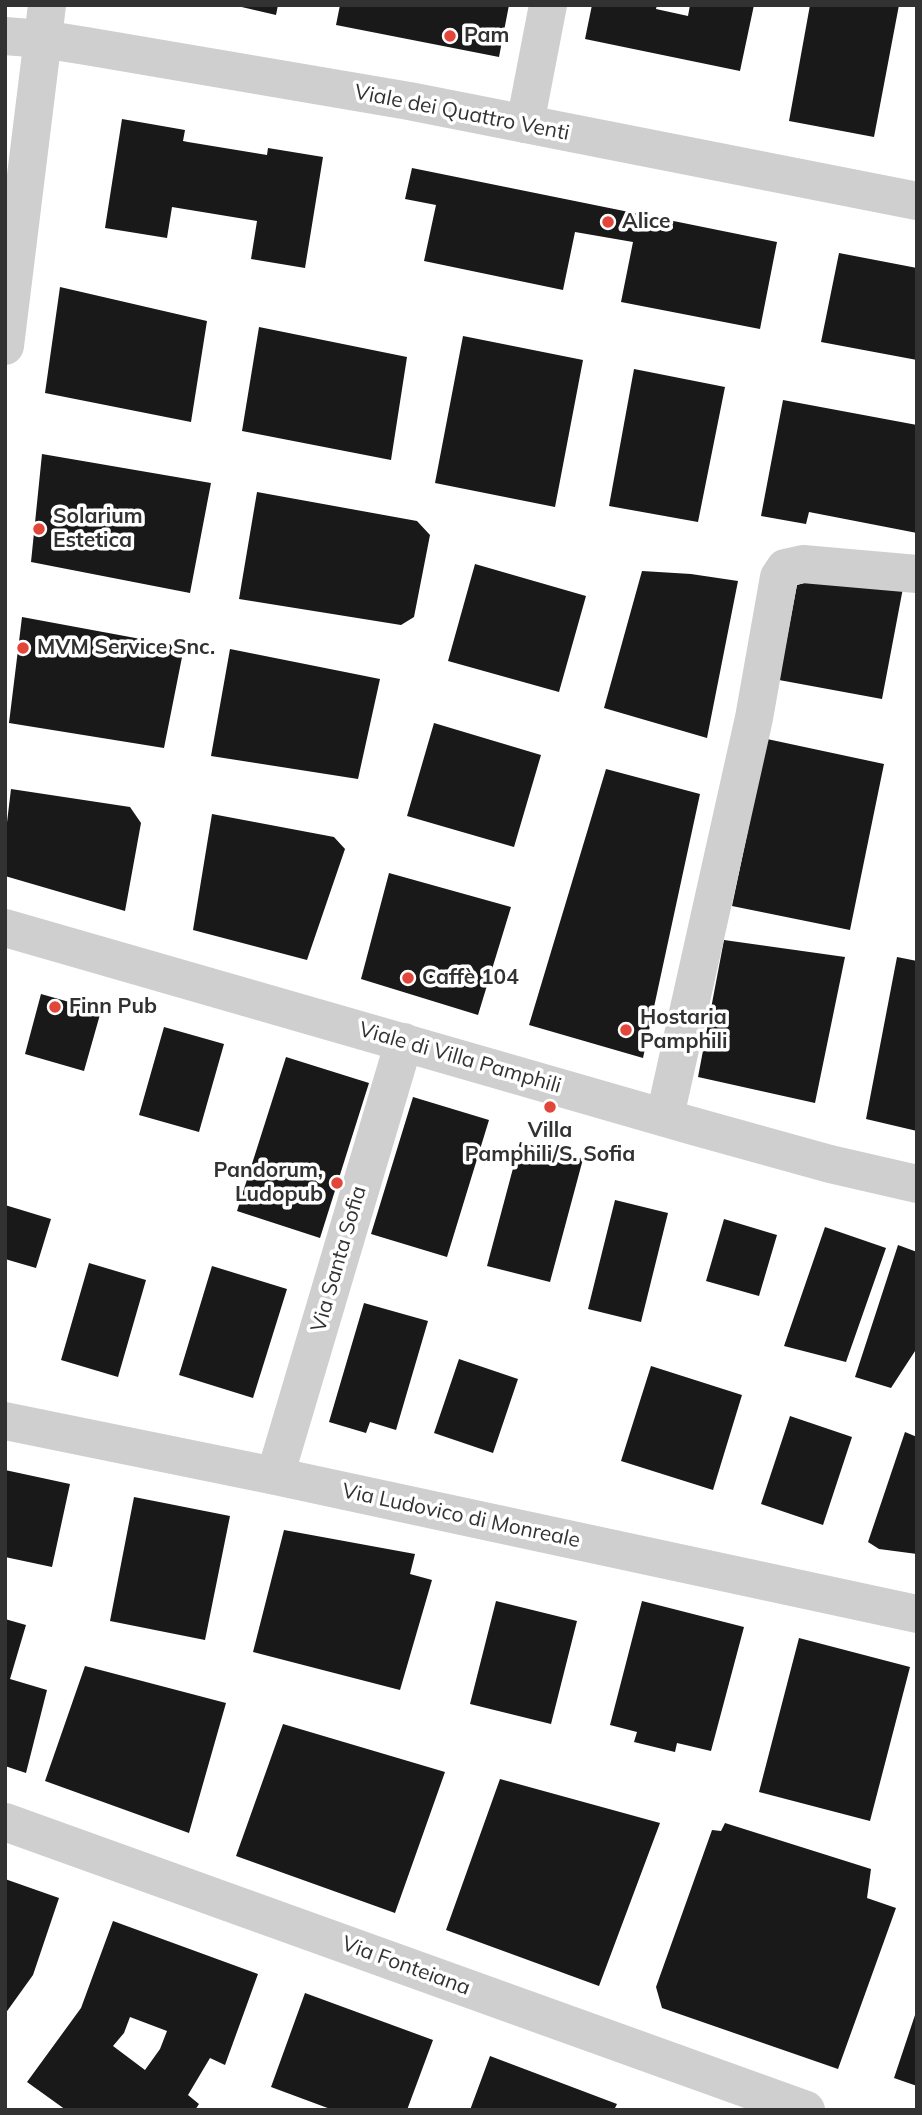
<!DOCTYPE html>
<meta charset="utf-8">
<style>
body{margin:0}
#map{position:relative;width:922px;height:2115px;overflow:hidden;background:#fff;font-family:Mulish,sans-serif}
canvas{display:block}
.frame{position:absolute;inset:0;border:7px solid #323232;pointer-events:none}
</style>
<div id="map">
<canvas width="922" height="2115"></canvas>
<div class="frame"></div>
</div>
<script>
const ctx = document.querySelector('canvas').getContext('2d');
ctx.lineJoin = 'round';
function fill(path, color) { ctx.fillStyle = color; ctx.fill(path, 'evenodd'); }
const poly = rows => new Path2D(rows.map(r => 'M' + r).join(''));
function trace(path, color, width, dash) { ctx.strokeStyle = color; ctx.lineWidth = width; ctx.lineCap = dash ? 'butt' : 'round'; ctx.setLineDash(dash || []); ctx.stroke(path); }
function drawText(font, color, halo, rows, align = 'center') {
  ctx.font = font + ' Mulish,sans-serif'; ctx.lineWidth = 7; ctx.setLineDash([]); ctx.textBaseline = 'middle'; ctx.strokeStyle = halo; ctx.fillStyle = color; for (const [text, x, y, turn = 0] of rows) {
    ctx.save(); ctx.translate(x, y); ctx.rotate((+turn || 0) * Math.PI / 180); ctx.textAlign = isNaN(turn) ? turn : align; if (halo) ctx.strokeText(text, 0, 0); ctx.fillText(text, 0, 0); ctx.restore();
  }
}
fill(poly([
 [233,5,278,5,276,15],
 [340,5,509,5,499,57,336,25],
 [592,5,657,5,656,9,688,16,690,5,754,5,740,71,585,39],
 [810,5,899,5,874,137,789,121],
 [122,119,185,130,183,141,188,142,267,155,268,148,323,157,305,268,251,259,257,221,172,207,167,238,105,228],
 [412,168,777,242,760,329,621,302,633,242,575,232,563,290,424,261,436,205,405,199],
 [839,253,917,268,917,360,821,342],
 [60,287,207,321,191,422,45,393],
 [259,327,407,357,391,460,242,431],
 [463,336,583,360,555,507,435,483],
 [634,369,725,387,698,522,609,506],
 [783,400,917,425,917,533,809,512,806,524,761,516],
 [42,454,211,483,190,593,31,562],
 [257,492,417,521,430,535,414,617,401,625,239,599],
 [475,564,586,596,559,692,448,661],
 [642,571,691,574,738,581,707,738,604,708],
 [812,581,903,588,882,699,779,680,797,585],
 [22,617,184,647,164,748,9,723],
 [230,649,380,679,358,779,211,756],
 [434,723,541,755,514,847,407,816],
 [767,739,884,764,850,930,732,906],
 [606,769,700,794,643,1058,529,1025],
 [11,789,130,807,141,823,125,911,5,876,5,839],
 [212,814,334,837,345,849,307,960,193,930],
 [389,873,511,907,478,1015,361,979],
 [724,940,845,957,815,1103,698,1077],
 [897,957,917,961,917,1131,866,1119],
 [41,994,101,1011,84,1071,25,1054],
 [164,1027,224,1044,199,1132,139,1115],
 [286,1057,369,1083,320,1238,237,1211],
 [413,1097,489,1120,447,1257,371,1234],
 [520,1142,583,1159,550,1282,487,1266],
 [615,1200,668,1213,641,1322,588,1309],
 [5,1205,51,1219,36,1268,5,1259],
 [724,1219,777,1235,759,1296,706,1281],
 [825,1227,886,1248,846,1362,784,1346],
 [898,1245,917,1252,917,1348,891,1388,855,1377],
 [89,1263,146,1280,118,1377,61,1360],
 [212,1266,287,1289,253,1398,179,1375],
 [364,1303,428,1321,396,1430,370,1422,366,1433,329,1422],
 [459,1359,518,1379,493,1453,434,1433],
 [651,1366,742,1395,713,1490,621,1461],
 [790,1416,852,1437,823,1525,761,1504],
 [905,1432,917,1437,917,1554,879,1549,868,1542],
 [5,1470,70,1484,52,1567,5,1557],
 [134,1497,230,1516,205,1640,110,1621],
 [284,1530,415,1554,410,1574,432,1580,400,1690,253,1652],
 [496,1601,577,1621,551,1724,470,1704],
 [642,1601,744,1627,711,1751,677,1743,675,1752,634,1742,637,1732,610,1725],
 [5,1619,26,1625,10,1679,47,1690,26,1773,5,1766],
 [799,1638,910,1667,870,1821,759,1792],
 [85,1666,226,1703,189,1833,45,1781],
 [283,1724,445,1772,395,1913,236,1856],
 [500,1779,660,1823,599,1986,446,1930],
 [725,1823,871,1869,867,1898,896,1908,838,2069,662,2008,656,1987,712,1830,721,1831],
 [5,1879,59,1898,33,1975,5,2014],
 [113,1921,258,1974,225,2065,210,2058,188,2095,199,2104,195,2110,66,2110,27,2082,81,2008],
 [130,2017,167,2031,160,2049,145,2070,113,2046,124,2033],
 [305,1993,433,2040,407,2110,333,2110,271,2087],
 [916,2012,917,2012,917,2086,894,2078],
 [490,2056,617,2104,614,2110,470,2110]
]), '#191919');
trace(poly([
 [525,124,548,5],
 [5,346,47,5],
 [5,928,693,1126,830,1164,917,1184],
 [665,1116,754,718,779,577,785,568,803,564,917,574],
 [5,1421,275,1476,917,1614],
 [275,1476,404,1042]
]), '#cfcfcf', 38);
trace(poly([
 [5,36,42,39,86,46,409,101,917,201],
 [5,1822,806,2110]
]), '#cfcfcf', 38);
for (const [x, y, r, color] of [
 [450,36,7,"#e2453a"],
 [608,222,7,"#e2453a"],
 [39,529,7,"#e2453a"],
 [23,648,7,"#e2453a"],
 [408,978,7,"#e2453a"],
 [55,1007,7,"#e2453a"],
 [626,1030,7,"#e2453a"],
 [550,1107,7,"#e2453a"],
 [337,1183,7,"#e2453a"]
]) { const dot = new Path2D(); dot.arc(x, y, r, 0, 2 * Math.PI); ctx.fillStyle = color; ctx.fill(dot); trace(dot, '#fff', 2.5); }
drawText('bold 21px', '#323232', '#fff', [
 ["Pam",464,36],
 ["Alice",622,222],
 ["Solarium",53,517],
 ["Estetica",53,541],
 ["MVM Service Snc.",37,648],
 ["Caffè 104",422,978],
 ["Finn Pub",69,1007],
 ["Hostaria",640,1018],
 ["Pamphili",640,1042],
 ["Villa",550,1131,"center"],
 ["Pamphili/S. Sofia",550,1155,"center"],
 ["Pandorum,",323,1171,"right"],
 ["Ludopub",323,1195,"right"]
], 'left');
drawText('21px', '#323232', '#fff', [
 ["Viale dei Quattro Venti",462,113,11],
 ["Viale di Villa Pamphili",460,1058,16],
 ["Via Santa Sofia",339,1259,-74],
 ["Via Ludovico di Monreale",461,1516,12],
 ["Via Fonteiana",406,1966,20]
]);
</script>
